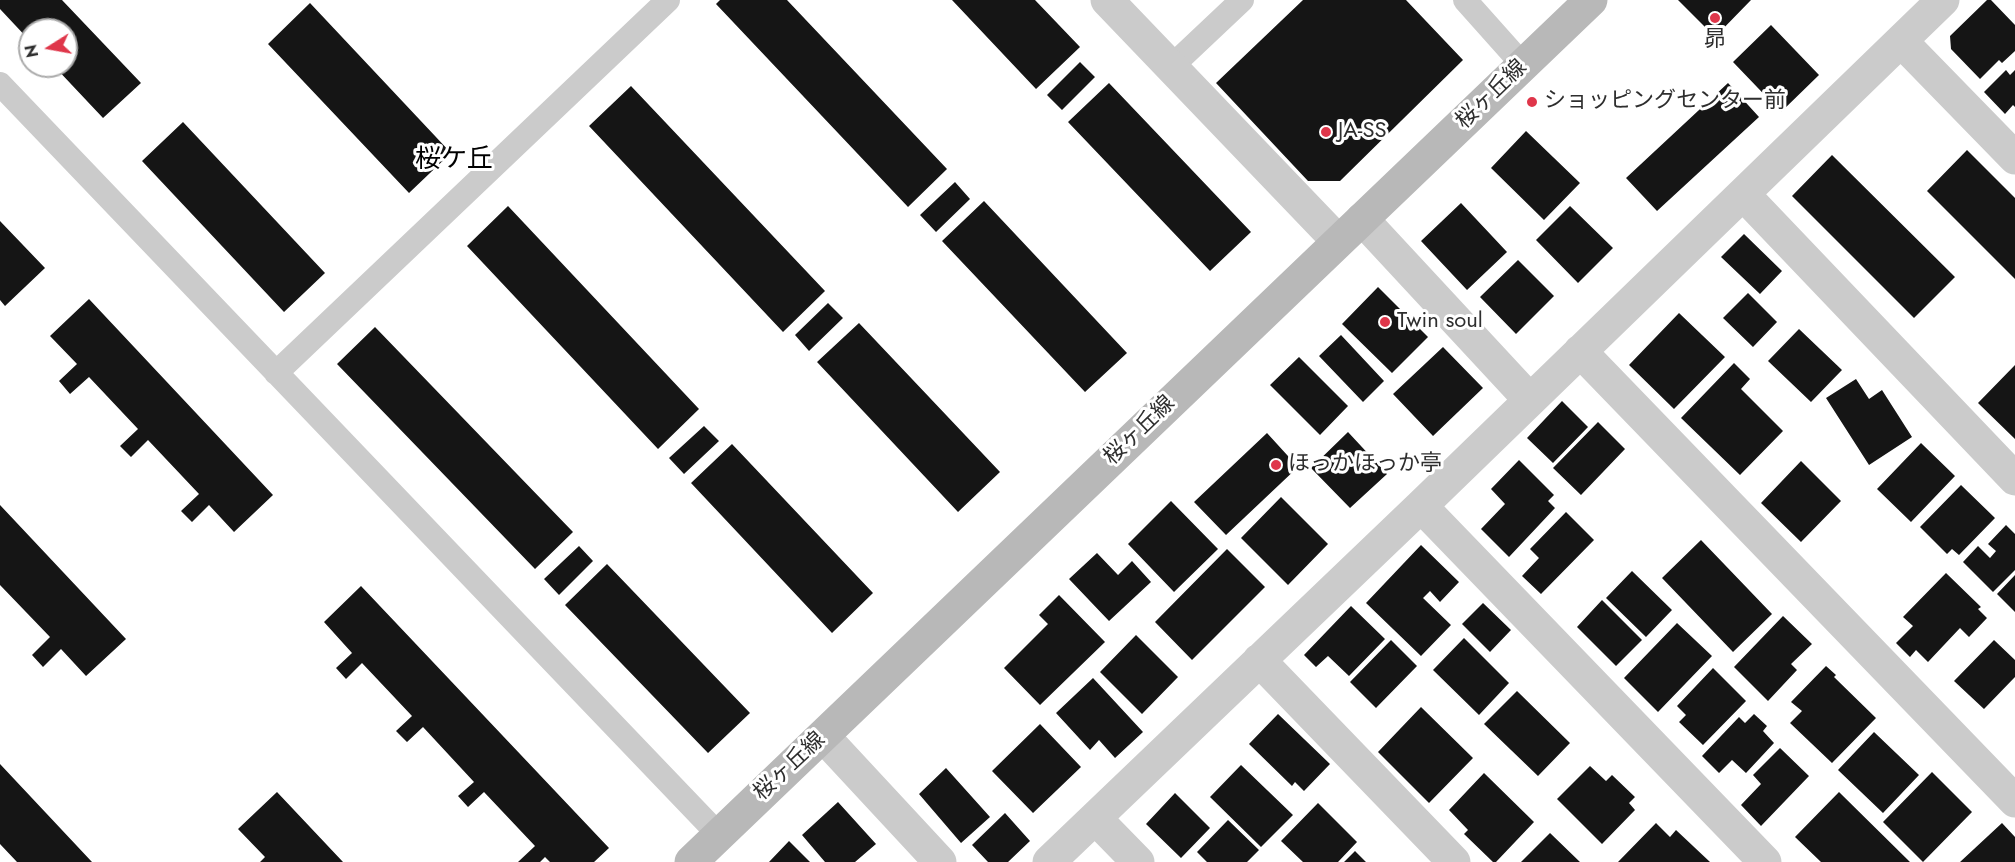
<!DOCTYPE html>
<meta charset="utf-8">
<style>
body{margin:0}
#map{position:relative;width:2015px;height:862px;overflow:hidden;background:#fff;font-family:Jost,sans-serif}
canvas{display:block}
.north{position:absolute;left:18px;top:18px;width:60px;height:60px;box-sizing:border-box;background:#fff;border:2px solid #ababab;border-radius:50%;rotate:259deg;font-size:16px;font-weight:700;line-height:24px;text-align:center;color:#2e2e2e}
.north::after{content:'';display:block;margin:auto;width:21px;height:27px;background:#df364a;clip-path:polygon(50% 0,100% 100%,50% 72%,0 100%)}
</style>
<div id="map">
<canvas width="2015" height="862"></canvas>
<div class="north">N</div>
</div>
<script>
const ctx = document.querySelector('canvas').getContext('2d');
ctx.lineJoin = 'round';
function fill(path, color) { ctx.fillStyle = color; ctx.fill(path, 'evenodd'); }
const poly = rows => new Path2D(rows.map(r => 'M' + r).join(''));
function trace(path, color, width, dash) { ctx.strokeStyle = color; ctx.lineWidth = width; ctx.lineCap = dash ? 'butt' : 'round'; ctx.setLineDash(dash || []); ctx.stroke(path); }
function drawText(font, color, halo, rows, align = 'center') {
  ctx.font = font + ' Jost,"Noto Sans JP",sans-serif'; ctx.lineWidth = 6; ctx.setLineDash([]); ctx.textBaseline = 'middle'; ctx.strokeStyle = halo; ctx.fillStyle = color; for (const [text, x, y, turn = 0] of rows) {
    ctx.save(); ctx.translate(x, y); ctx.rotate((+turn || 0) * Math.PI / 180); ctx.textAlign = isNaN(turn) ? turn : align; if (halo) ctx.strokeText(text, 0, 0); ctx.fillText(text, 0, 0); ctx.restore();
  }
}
fill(poly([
 [0,0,62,0,141,83,103,118,54,66,66,66,66,30,30,30,30,41,0,9],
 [720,0,787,0,947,169,908,207,716,4],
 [952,0,1035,0,1080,47,1036,89],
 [1303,0,1406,0,1463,60,1340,181,1308,181,1216,83],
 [1678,0,1751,0,1715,37],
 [1987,0,1991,0,2015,25,2015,51,2002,63,1999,60,1980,79,1951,49,1950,36],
 [310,3,451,153,409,193,268,44],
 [1771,25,1819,75,1781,112,1733,62],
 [1080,62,1095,77,1062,110,1047,95],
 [2006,70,2010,75,2015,70,2015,107,2013,105,2005,114,1984,92],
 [1109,83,1251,232,1210,271,1068,122],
 [1728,83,1759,117,1657,211,1626,178],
 [631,86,825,291,783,332,589,126],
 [183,122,325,273,284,312,142,161],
 [1526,131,1580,183,1544,220,1491,168],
 [1967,150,2015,198,2015,279,1927,191],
 [1832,155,1955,277,1914,318,1792,196],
 [955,182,970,199,936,232,920,215],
 [984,201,1127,353,1085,392,942,241],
 [1461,203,1507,252,1467,290,1421,241],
 [508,206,699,409,658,449,467,246],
 [1570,206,1613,248,1578,283,1536,240],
 [0,221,45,268,5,306,0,300],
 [1744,234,1782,271,1760,294,1721,257],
 [1518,260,1554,296,1516,334,1480,297],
 [1378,287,1428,337,1392,373,1342,324],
 [1748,293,1777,322,1753,347,1723,318],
 [89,299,273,495,234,532,209,505,192,522,181,511,199,494,148,440,131,457,120,446,138,429,89,377,70,394,59,381,77,364,50,336],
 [828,303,843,318,809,351,795,335],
 [1679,313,1725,357,1674,409,1629,365],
 [859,323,1000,472,958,512,817,362],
 [375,327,573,532,535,569,337,364],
 [1799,329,1842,370,1811,402,1768,361],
 [1341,335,1384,381,1363,402,1319,356],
 [1443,347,1483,388,1433,436,1393,394],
 [1299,357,1348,406,1320,435,1270,385],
 [1734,363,1750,379,1741,389,1783,431,1740,475,1681,418],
 [2015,365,2015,439,1978,403],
 [1856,379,1869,399,1882,390,1912,437,1869,465,1826,398],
 [1562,401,1588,427,1553,463,1527,438],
 [1598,422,1625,449,1581,495,1553,468],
 [704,426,719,441,684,474,669,458],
 [1348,432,1387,474,1350,508,1311,468],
 [1267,433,1298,467,1226,535,1194,502],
 [1921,443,1955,476,1911,522,1877,489],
 [732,444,873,593,832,633,691,483],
 [1519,460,1554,495,1548,501,1555,508,1509,557,1481,529,1505,504,1491,489],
 [1801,461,1841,501,1801,542,1761,503],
 [1961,485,1995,518,1959,555,1952,549,1947,554,1920,527],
 [1281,497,1328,544,1288,585,1241,538],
 [1171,501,1218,549,1174,592,1128,544],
 [0,505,126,639,86,676,61,649,43,667,32,655,50,637,0,585],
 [1566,512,1594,540,1541,594,1522,576,1539,558,1530,549],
 [2006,525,2015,534,2015,570,1993,592,1963,562,1978,546,1990,558,1996,551,1988,544],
 [1701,540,1772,614,1733,652,1662,578],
 [1421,545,1459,582,1440,602,1430,591,1423,598,1451,625,1421,656,1366,603],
 [579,546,593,561,559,595,544,579],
 [1227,549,1265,587,1192,660,1155,622],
 [1097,553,1118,575,1132,561,1151,582,1109,621,1069,579],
 [607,564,750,713,708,753,565,605],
 [1632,571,1672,610,1646,637,1606,598],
 [1946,573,1981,607,1978,609,1987,618,1969,637,1960,628,1928,662,1916,650,1910,657,1896,643,1913,626,1903,617],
 [2015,575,2015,612,1997,594],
 [361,586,609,848,594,862,550,862,545,857,540,862,518,862,535,846,484,792,468,807,458,796,474,782,423,727,407,742,396,731,412,716,362,663,346,679,336,668,352,653,324,622],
 [1059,595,1105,642,1040,705,1004,668,1048,624,1039,615],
 [1602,600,1642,640,1616,666,1577,627],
 [1483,603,1511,630,1490,652,1462,624],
 [1351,606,1385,639,1349,676,1328,656,1316,667,1304,655],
 [1783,616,1812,644,1791,664,1797,670,1768,701,1734,667],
 [1677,623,1712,656,1658,712,1624,678],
 [1136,635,1178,677,1142,714,1100,672],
 [1464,638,1509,683,1479,715,1433,670],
 [1391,640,1417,666,1376,708,1350,682],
 [1994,640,2015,660,2015,677,1984,709,1954,681],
 [1826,666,1836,675,1834,677,1876,718,1832,763,1790,723,1802,711,1791,702],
 [1713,668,1746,701,1703,745,1679,722,1686,715,1677,706],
 [1093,678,1143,732,1115,758,1099,740,1090,750,1056,713],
 [1517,691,1570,743,1538,776,1484,724],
 [1421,707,1473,758,1429,803,1378,752],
 [1278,714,1330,764,1304,791,1295,782,1292,786,1249,744],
 [1754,714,1767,726,1763,731,1774,743,1746,773,1732,760,1719,773,1702,756,1739,717,1745,723],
 [1040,724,1081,767,1033,813,992,771],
 [1874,732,1919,775,1883,813,1838,770],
 [1780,748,1809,776,1761,826,1741,805,1761,784,1753,775],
 [0,764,92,862,17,862,0,844],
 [1241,765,1293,815,1261,847,1210,797],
 [1590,766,1606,781,1612,775,1635,797,1629,803,1635,810,1602,844,1557,799],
 [946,768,990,817,961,843,919,794],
 [1932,772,1972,812,1923,862,1883,822],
 [1484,773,1534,822,1496,862,1493,862,1464,834,1468,830,1449,810],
 [277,792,343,862,260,862,265,857,238,829],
 [1839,792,1910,862,1821,862,1795,837],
 [1175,793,1210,828,1181,858,1146,824],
 [838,802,876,844,855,862,825,862,802,835],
 [1318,803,1357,842,1338,862,1303,862,1281,841],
 [1005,813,1030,841,1008,862,988,862,972,845],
 [1228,820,1259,850,1247,862,1207,862,1197,852],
 [1656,823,1670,837,1676,830,1710,862,1618,862],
 [2002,823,2015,837,2015,862,1960,862],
 [1550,833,1580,862,1521,862],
 [789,841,810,862,769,862],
 [1355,851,1366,862,1344,862]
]), '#151515');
trace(poly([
 [1465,0,1523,65],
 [1171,67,1242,0],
 [0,84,719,835],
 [276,373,668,0]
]), '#cbcbcb', 24);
trace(poly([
 [1107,0,1338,241],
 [1901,41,2015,158],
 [1743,194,2015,479],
 [1362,219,1530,400],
 [1580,351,2015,801],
 [1421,506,1765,862],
 [1259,660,1454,862],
 [823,736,940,862],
 [1095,818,1138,862],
 [1049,862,1421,506,1943,0]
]), '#cbcbcb', 33);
trace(poly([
 [691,862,1591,0]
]), '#b8b8b8', 33);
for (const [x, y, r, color] of [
 [1715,18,6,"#df364a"],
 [1532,102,6,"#df364a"],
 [1326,132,6,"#df364a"],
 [1385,322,6,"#df364a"],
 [1276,465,6,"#df364a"]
]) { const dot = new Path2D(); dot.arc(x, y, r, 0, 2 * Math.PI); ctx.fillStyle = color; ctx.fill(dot); trace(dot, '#fff', 2); }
drawText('22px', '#2e2e2e', '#fff', [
 ["昴",1715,41,"center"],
 ["ショッピングセンター前",1544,102],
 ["JA-SS",1338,132],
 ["Twin soul",1397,322],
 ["ほっかほっか亭",1288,465]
], 'left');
drawText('22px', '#2e2e2e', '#fff', [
 ["桜ヶ丘線",1492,95,-44],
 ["桜ヶ丘線",1140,431,-44],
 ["桜ヶ丘線",790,767,-43]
]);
drawText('26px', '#000', '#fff', [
 ["桜ケ丘",454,161]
]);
</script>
